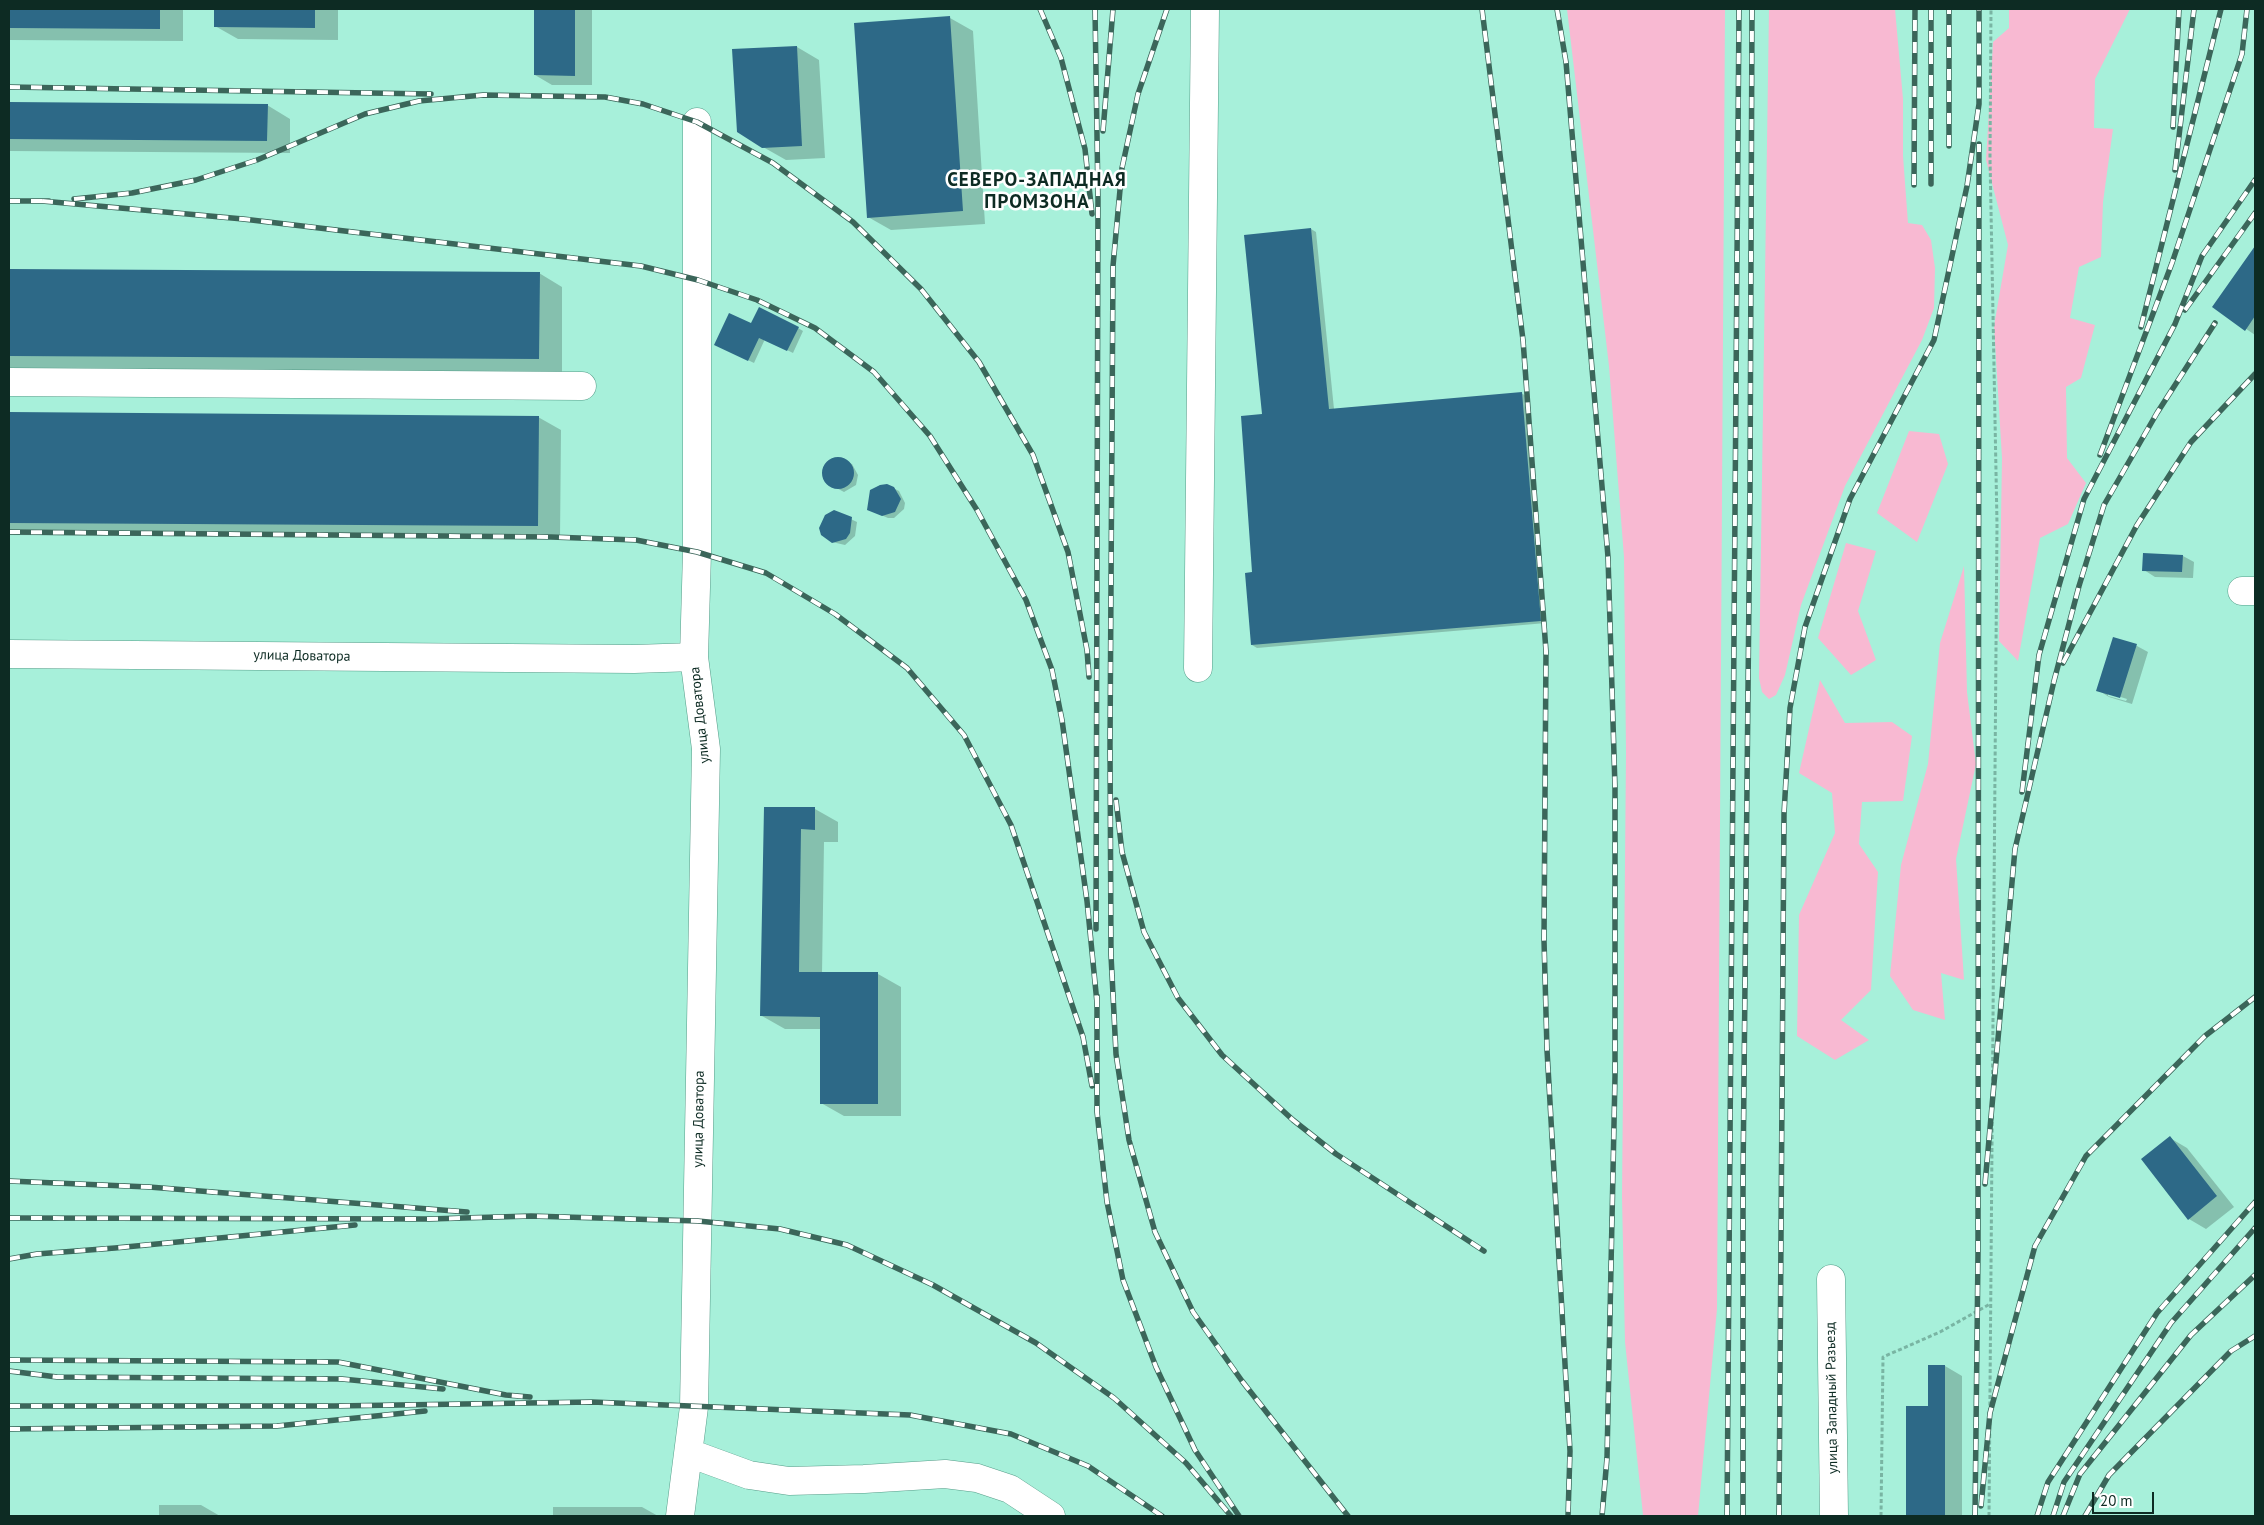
<!DOCTYPE html>
<meta charset="utf-8">
<style>
body{margin:0}
#map{position:relative;width:2264px;height:1525px;overflow:hidden;background:#a7f0da;font-family:"PT Sans",sans-serif}
canvas{display:block}
.frame{position:absolute;inset:0;border:10px solid #0d2b23;pointer-events:none}
.scale{position:absolute;left:2092px;top:1492px;width:62px;height:22px;box-sizing:border-box;border:2px solid #0d2b23;border-top:0;padding-left:6px;font-size:15px;line-height:18px;white-space:nowrap;color:#0d2b23;-webkit-text-stroke:4px #fff;paint-order:stroke}
</style>
<div id="map">
<canvas width="2264" height="1525"></canvas>
<div class="frame"></div>
<div class="scale">20 m</div>
</div>
<script>
const ctx = document.querySelector('canvas').getContext('2d');
ctx.lineJoin = 'round';
function fill(path, color) { ctx.fillStyle = color; ctx.fill(path, 'evenodd'); }
const poly = rows => new Path2D(rows.map(r => 'M' + r).join(''));
function trace(path, color, width, dash) { ctx.strokeStyle = color; ctx.lineWidth = width; ctx.lineCap = dash ? 'butt' : 'round'; ctx.setLineDash(dash || []); ctx.stroke(path); }
function drawText(font, color, halo, rows, align = 'center') {
  ctx.font = font + ' "PT Sans",sans-serif'; ctx.lineWidth = 5; ctx.setLineDash([]); ctx.textBaseline = 'middle'; ctx.strokeStyle = halo; ctx.fillStyle = color; for (const [text, x, y, turn = 0] of rows) {
    ctx.save(); ctx.translate(x, y); ctx.rotate((+turn || 0) * Math.PI / 180); ctx.textAlign = isNaN(turn) ? turn : align; if (halo) ctx.strokeText(text, 0, 0); ctx.fillText(text, 0, 0); ctx.restore();
  }
}
fill(poly([
 [1567,9,1725,9,1717,1309,1698,1516,1643,1515,1625,1342,1622,1197,1626,753,1624,557,1609,366],
 [1769,9,1895,9,1903,99,1903,156,1908,223,1922,225,1931,240,1935,268,1934,308,1922,340,1845,486,1801,605,1785,675,1776,695,1769,699,1762,692,1759,678],
 [2009,9,2130,9,2095,79,2094,128,2113,129,2103,202,2101,257,2079,267,2070,318,2095,325,2081,378,2066,387,2067,458,2086,483,2068,524,2040,538,2018,661,1999,641,2002,458,1994,326,2008,245,1986,160,1993,42,2009,28],
 [1909,431,1939,434,1948,464,1917,542,1877,513],
 [1846,543,1876,551,1858,611,1876,660,1851,675,1818,638],
 [1964,566,1967,692,1976,764,1956,859,1964,980,1941,973,1945,1020,1913,1010,1890,976,1901,865,1928,764,1940,643],
 [1820,680,1845,723,1892,722,1912,736,1903,801,1862,802,1859,844,1878,872,1871,990,1841,1020,1869,1040,1835,1060,1797,1036,1799,915,1835,833,1832,793,1799,773]
]), '#f8b9d2');
fill(poly([
 [9,9,183,9,183,41,9,40,9,52],
 [215,9,338,9,338,40,238,39,215,26],
 [536,9,592,9,592,85,552,85,535,75],
 [950,18,973,31,985,224,891,230,868,217],
 [797,47,819,60,825,158,786,160,763,147],
 [9,104,267,105,290,119,290,153,9,151],
 [1311,229,1316,232,1334,409,1521,393,1526,396,1546,623,1257,648,1252,645,1253,573,1263,415,1246,236],
 [2255,248,2255,335,2214,307],
 [9,270,539,273,562,287,562,372,9,368],
 [752,325,798,328,803,331,793,353,765,339,754,363,721,347],
 [9,413,538,417,561,430,560,539,9,535],
 [833,458,852,464,858,475,856,485,844,492,829,484,823,473,828,461],
 [893,488,899,491,905,503,904,509,894,518,888,518,874,512],
 [834,511,857,522,855,536,845,545,832,542],
 [2183,556,2194,562,2193,578,2155,577,2144,570],
 [2114,638,2137,646,2148,652,2132,704,2109,697,2098,690],
 [2108,693,2127,699,2126,701,2108,696],
 [765,808,815,809,838,822,838,842,824,842,822,974,878,974,901,987,901,1116,844,1116,821,1103,821,1029,785,1029,762,1016],
 [2170,1138,2187,1148,2234,1207,2206,1229,2189,1219],
 [1945,1366,1962,1376,1962,1516,1907,1516,1907,1407,1930,1407],
 [159,1505,201,1505,220,1516,159,1516],
 [553,1507,642,1507,658,1516,553,1516]
]), '#0003');
fill(poly([
 [9,9,160,9,160,29,9,28],
 [214,9,315,9,315,28,214,27],
 [534,9,575,9,575,76,534,75],
 [950,16,963,211,867,218,854,23],
 [797,46,802,146,762,148,737,132,732,49],
 [9,102,268,104,267,141,9,139],
 [1311,228,1329,409,1522,392,1541,621,1251,645,1245,573,1252,572,1241,416,1262,414,1244,235],
 [2255,246,2255,316,2245,331,2212,307],
 [9,269,540,272,539,359,9,356],
 [759,307,799,327,787,351,759,338,748,361,714,345,729,313,751,323],
 [9,412,539,416,538,526,9,523],
 '822 473a16 16 0 1 1 32 0a16 16 0 1 1-32 0Z',
 [887,484,894,487,901,499,895,512,882,516,867,510,870,490,880,485],
 [834,510,852,517,850,533,846,539,832,543,821,535,819,528,825,515],
 [2143,553,2183,555,2182,572,2142,571],
 [2113,637,2137,644,2120,698,2096,691],
 [764,807,815,807,815,830,801,829,799,972,878,972,878,1104,820,1104,820,1017,760,1016],
 [2170,1136,2217,1196,2188,1220,2141,1159],
 [1928,1365,1945,1365,1945,1516,1906,1516,1906,1406,1928,1406]
]), '#2d6987');
const minor = poly([
 [9,382,582,386],
 [2242,591,2255,591],
 [9,654,634,659,694,657],
 [1198,668,1205,9],
 [1831,1279,1834,1516],
 [689,1453,749,1475,789,1481,864,1479,945,1474,977,1478,1010,1489,1051,1516],
 [680,1516,694,1407,706,749,694,657,697,552,697,122]
]);
trace(minor, '#569d89', 29);
trace(poly([
 [1881,1516,1883,1357,1940,1332,1990,1304],
 [1989,1516,1997,524,1990,158,1991,9]
]), '#79b5a3', 3, [4, 2.5]);
trace(minor, '#fff', 28);
const rail = poly([
 [1040,9,1061,58,1085,149,1092,214],
 [1095,9,1098,199,1096,929],
 [1167,9,1138,94,1122,168,1113,266,1110,745,1111,955,1116,1054,1129,1140,1155,1232,1193,1312,1242,1381,1348,1516],
 [1482,9,1523,340,1546,651,1544,940,1547,1050,1570,1451,1568,1516],
 [1557,9,1566,62,1608,557,1615,788,1615,1076,1607,1458,1602,1516],
 [1931,9,1931,184],
 [9,87,431,94],
 [2173,127,2179,9],
 [1103,131,1113,9],
 [1949,146,1949,9],
 [2175,170,2194,9],
 [1914,185,1915,9],
 [74,199,132,193,196,180,257,160,365,114,419,101,483,95,605,97,643,104,697,122,773,163,853,222,921,289,979,362,1033,455,1068,552,1087,650,1089,677],
 [9,201,49,201],
 [42,201,243,219,641,266,698,280,757,300,815,328,874,372,930,436,977,510,1026,600,1052,670,1062,720,1087,901,1097,1003],
 [2185,310,2255,213],
 [2141,327,2221,9],
 [2100,455,2172,263,2242,54,2247,9],
 [9,532,551,537,636,540,697,552,766,573,835,614,907,668,964,735,1011,825,1083,1037,1092,1086],
 [2063,663,2137,525,2191,442,2255,374],
 [2022,792,2039,655,2084,499,2175,324,2202,256,2255,180],
 [1116,800,1122,852,1144,932,1178,998,1222,1055,1293,1120,1336,1154,1484,1251],
 [1097,996,1097,1112,1107,1202,1123,1280,1156,1367,1195,1450,1239,1516],
 [9,1181,149,1187,467,1212],
 [1985,1184,2015,849,2054,681,2079,586,2104,505,2157,413,2215,323],
 [9,1218,429,1219,531,1216,698,1221,780,1229,847,1245,933,1285,1036,1343,1114,1398,1186,1463,1231,1516],
 [9,1259,37,1254,115,1248,355,1225],
 [9,1360,338,1362,506,1395,530,1397],
 [9,1371,57,1377,342,1379,443,1389],
 [9,1406,334,1406,592,1402,910,1415,1011,1434,1088,1466,1162,1516],
 [9,1429,277,1426,425,1411],
 [1981,1506,1990,1413,2035,1246,2086,1156,2205,1036,2255,997],
 [1727,1516,1739,9],
 [1743,1516,1743,1178,1750,495,1752,9],
 [1779,1516,1784,814,1790,708,1805,627,1850,499,1934,340,1967,186,1979,104,1979,9],
 [1975,1516,1978,1253,1979,144],
 [2037,1516,2048,1482,2157,1313,2255,1202],
 [2053,1516,2064,1482,2171,1323,2255,1228],
 [2063,1516,2080,1474,2191,1335,2255,1275],
 [2085,1516,2109,1475,2231,1351,2255,1336]
]);
trace(rail, '#3b665a', 5.5);
trace(rail, '#fff', 4, [11]);
drawText('14px', '#0d2b23', '#fff', [
 ["улица Доватора",302,656,1],
 ["улица Доватора",700,715,-96],
 ["улица Доватора",699,1119,-89],
 ["улица Западный Разъезд",1832,1398,-91]
]);
ctx.letterSpacing = '1px';
drawText('bold 19px', '#0d2b23', '#fff', [
 ["СЕВЕРО-ЗАПАДНАЯ",1037,181],
 ["ПРОМЗОНА",1037,203]
]);
ctx.letterSpacing = '0px';
</script>
